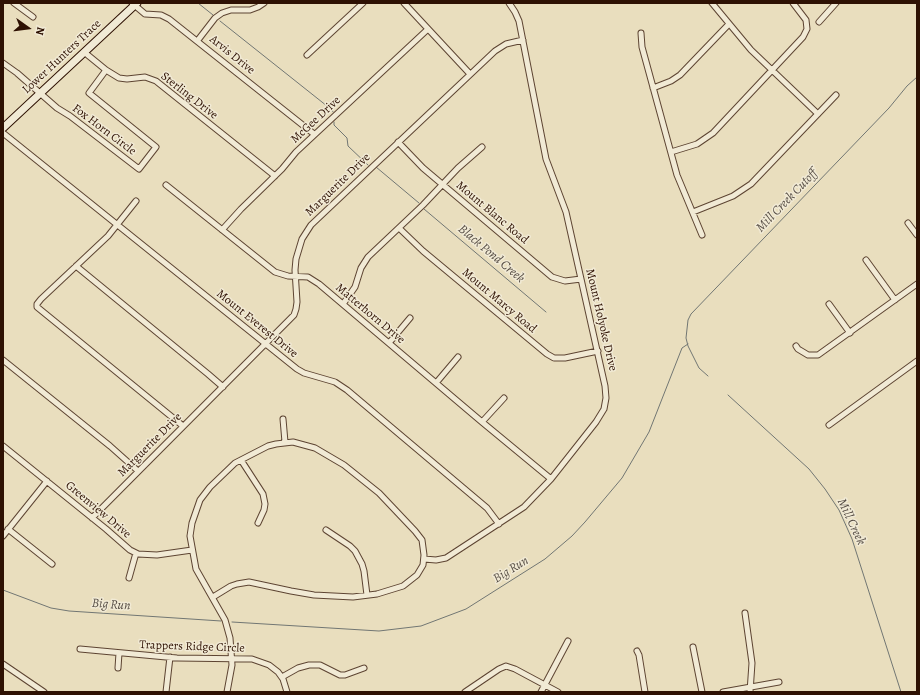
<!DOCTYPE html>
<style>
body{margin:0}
#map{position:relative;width:920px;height:695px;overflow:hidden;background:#e9debe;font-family:Alegreya,serif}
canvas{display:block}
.frame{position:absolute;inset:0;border:4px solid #2e1103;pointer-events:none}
.north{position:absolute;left:8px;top:8px;width:40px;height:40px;-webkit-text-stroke:3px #f1ead5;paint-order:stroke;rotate:104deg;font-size:11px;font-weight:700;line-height:16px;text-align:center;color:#2e1103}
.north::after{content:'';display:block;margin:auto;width:14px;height:18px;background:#2e1103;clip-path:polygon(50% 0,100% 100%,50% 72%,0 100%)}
</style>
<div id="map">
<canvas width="920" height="695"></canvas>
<div class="frame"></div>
<div class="north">N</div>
</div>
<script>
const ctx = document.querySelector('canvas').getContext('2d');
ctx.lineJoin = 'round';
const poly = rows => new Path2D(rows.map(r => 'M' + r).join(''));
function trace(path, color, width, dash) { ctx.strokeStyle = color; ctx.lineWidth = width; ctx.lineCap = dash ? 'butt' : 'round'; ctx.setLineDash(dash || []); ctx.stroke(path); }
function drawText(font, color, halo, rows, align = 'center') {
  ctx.font = font + ' Alegreya,serif'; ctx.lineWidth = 3; ctx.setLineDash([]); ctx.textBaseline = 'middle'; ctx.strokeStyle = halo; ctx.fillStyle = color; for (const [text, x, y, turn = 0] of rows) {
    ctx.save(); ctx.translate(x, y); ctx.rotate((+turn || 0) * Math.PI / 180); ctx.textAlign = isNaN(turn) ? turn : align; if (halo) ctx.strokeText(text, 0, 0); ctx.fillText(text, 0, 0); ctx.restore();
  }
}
trace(poly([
 [198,3,213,15],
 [220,21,332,110,333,112],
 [334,122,334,125,347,138,348,146,368,165],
 [376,167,419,203],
 [424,209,546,312],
 [708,376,699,368,688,346,686,338,688,320,691,314,889,108,907,86,917,77],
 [728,395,809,469,825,489,839,510,852,539,901,692],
 [3,590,51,608,69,611,221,621],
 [232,622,379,631,421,626,466,609,545,559,572,536,585,522,622,478,649,432,682,348,688,344]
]), '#717673', 1);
const street = poly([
 [14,3,33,17],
 [132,3,145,14,161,15,169,19,314,134],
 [404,3,470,74],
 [712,3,751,50,818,114],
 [819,22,836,3],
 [641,33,642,47,677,175,702,235],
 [198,40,215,18,222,13,231,10,250,10,258,7,264,3],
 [84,52,106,70,119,78,127,79,145,77,156,81,275,176],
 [307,55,363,3],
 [3,63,17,73,57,108,70,116,139,169,156,147,89,93,106,70],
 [653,88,671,81,680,75,729,24],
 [3,133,297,369,304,373,335,382,347,390,487,508,499,524],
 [398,142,423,168,552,277,565,281,581,279],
 [671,152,697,144,713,133,803,37,807,29,806,20,793,3],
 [166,185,275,272,288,276,308,277,319,284,482,422,551,479],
 [136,201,108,236,41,299,37,304,37,307,183,426],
 [693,212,733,196,751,184,836,95],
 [908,223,917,235],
 [399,228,423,251,547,354,554,358,565,358,598,351],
 [222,230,241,209,282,169,296,152,428,29],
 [866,260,895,300],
 [76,266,208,374,223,387],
 [343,304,355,287,361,268,368,257,423,205,458,168,482,147],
 [829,304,850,333],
 [389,343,410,318],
 [796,346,798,349,808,355,818,355,917,284],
 [3,360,110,446,138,471],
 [436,383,458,357],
 [283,419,285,442],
 [482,422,504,398],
 [829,425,917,361],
 [3,446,106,529,130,550,138,554,157,555,192,550],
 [241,460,263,494,265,504,264,510,258,523],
 [92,518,294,315,296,309,297,302,295,270,296,259,302,239,311,225,495,51,506,44,523,40],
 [8,529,52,564],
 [326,530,350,546,355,551,362,564,364,571,367,595],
 [3,536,47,481],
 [424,559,436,560,446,558,524,507,551,479,596,422,604,409,606,398,605,386,566,212,546,159,519,21,515,12,509,3],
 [129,578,136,553],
 [213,597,231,586,237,584,249,582,291,591,314,595,353,597,377,594,403,586,417,575,423,565,424,555,422,540,415,531,379,493,344,465,315,448,293,442,276,444,268,446,235,463,210,487,200,500,192,523,190,536,196,569,225,620,230,638,232,665,227,692],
 [745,613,752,663,750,692],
 [693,647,702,692],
 [80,649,177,658,252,659,269,665,278,672,283,679,287,692],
 [637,651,639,655,645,692],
 [3,664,44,692],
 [118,668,119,653],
 [282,677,298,668,309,665,320,665,340,675,345,675,364,668],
 [166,692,170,657],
 [465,692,499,669,506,666,515,669,558,692],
 [541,692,568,641],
 [723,692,779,682]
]);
const secondary = poly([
 [3,128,137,3]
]);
trace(street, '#5d4432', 7);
trace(secondary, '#2e1103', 9);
trace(street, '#f1ead5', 5);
trace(secondary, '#f1ead5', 7);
drawText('12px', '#2e1103', '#f1ead5', [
 ["Arvis Drive",232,55,39],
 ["Lower Hunters Trace",62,57,-43],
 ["Sterling Drive",189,96,38],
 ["McGee Drive",316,120,-43],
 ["Fox Horn Circle",104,130,37],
 ["Marguerite Drive",338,185,-44],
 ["Mount Blanc Road",492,213,40],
 ["Mount Marcy Road",499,301,40],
 ["Matterhorn Drive",370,314,40],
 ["Mount Holyoke Drive",601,320,77],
 ["Mount Everest Drive",257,324,39],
 ["Marguerite Drive",150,445,-45],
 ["Greenview Drive",98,510,40],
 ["Trappers Ridge Circle",192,647,2]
]);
drawText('italic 13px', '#554c44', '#f1ead5', [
 ["Mill Creek Cutoff",787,201,-46],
 ["Black Pond Creek",491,254,40],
 ["Mill Creek",851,522,65],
 ["Big Run",511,570,-32],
 ["Big Run",111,605,4]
]);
</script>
